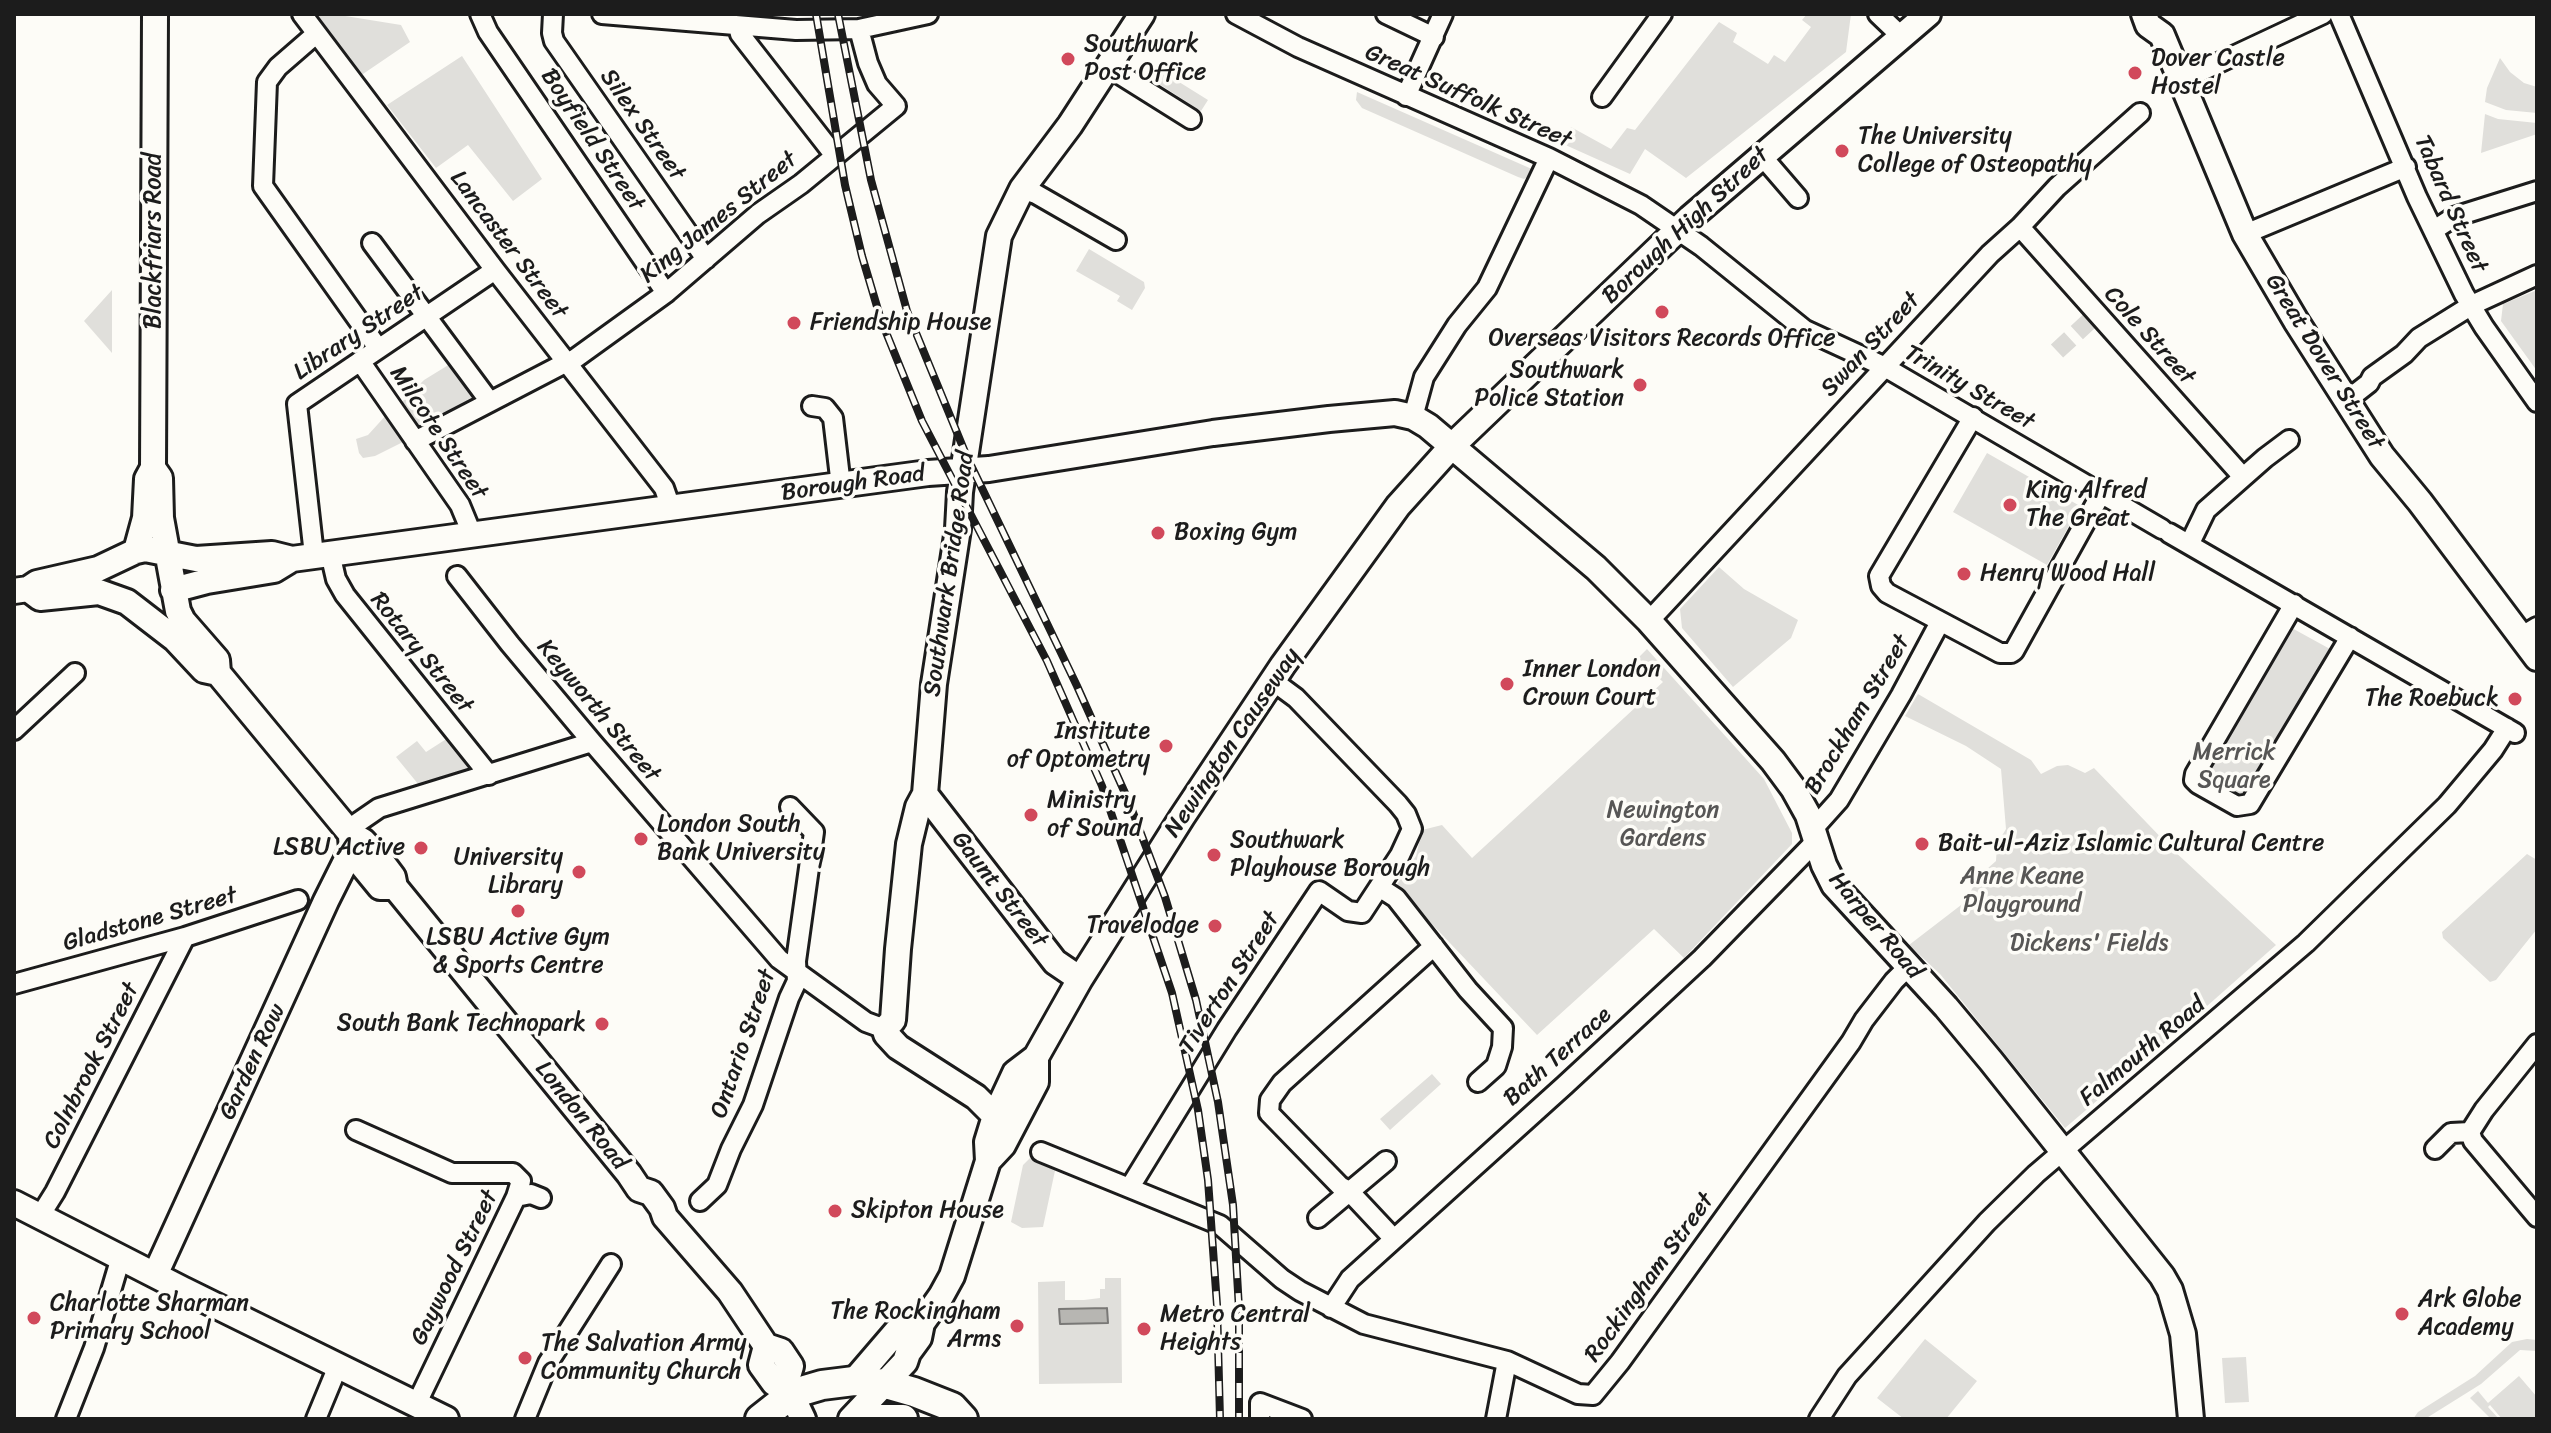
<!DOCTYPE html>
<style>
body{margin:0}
#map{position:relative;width:2551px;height:1433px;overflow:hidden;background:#fdfcf7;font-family:Sriracha,sans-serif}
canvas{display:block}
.frame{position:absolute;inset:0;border:16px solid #1c1c1c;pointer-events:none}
</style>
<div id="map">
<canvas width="2551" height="1433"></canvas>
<div class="frame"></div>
</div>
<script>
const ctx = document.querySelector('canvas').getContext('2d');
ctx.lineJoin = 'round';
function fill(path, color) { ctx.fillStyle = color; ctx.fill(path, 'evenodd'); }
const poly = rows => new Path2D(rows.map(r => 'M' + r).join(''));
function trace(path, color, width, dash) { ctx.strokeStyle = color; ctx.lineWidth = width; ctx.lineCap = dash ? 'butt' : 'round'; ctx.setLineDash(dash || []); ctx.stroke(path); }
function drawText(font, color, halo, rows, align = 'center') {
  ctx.font = font + ' Sriracha,sans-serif'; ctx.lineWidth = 7; ctx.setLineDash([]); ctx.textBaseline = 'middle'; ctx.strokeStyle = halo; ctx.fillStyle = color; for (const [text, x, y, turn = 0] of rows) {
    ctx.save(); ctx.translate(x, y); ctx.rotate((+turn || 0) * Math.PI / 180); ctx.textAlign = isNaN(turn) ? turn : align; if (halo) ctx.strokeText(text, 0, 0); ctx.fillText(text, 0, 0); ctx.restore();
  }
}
fill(poly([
 [317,14,333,14,401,25,410,42,360,76,316,18],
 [1807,14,1851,14,1846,52,1686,178,1645,149,1630,174,1561,143,1571,127,1611,149,1627,128,1635,130,1719,22,1737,33,1733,42,1768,64,1774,55,1785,62,1811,27,1802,20],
 [462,56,542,179,513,201,468,145,436,168,387,105],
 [2500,58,2510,72,2524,83,2537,87,2537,113,2506,110,2485,102,2487,88],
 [1163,72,1208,100,1201,111,1156,82],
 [1357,92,1534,170,1533,174,1524,179,1518,177,1362,108,1356,100],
 [2485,114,2498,119,2537,123,2537,134,2481,153],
 [1089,249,1144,282,1145,288,1132,310,1117,301,1120,296,1076,271],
 [112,290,112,353,84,321],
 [2537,290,2537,371,2501,321,2503,304],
 [450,364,478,403,417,434,398,406,424,380],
 [388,413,407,440,375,456,363,458,359,453,356,439,368,435],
 [1987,453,2080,506,2047,565,1953,512],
 [1719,567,1744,589,1798,620,1791,638,1733,687,1682,628,1680,609],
 [2290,627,2330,649,2330,654,2242,801,2200,778],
 [1647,649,1764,779,1792,833,1792,844,1684,958,1654,929,1537,1035,1396,886,1416,856,1422,830,1442,825,1472,858,1663,682,1638,658],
 [1918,694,2031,760,2041,774,2057,766,2068,765,2085,773,2094,768,2173,850,2276,945,2189,1022,2065,1128,1940,974,1909,945,1965,902,1979,876,1996,861,1997,844,2006,829,2001,769,1966,746,1905,716],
 [451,736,477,768,460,779,423,790,396,757,417,741,426,752],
 [2527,854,2537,860,2537,929,2496,980,2490,982,2443,938,2442,932],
 [1432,1074,1441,1084,1390,1130,1380,1119],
 [1030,1158,1056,1166,1043,1227,1022,1228,1011,1222,1023,1165],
 [1105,1278,1121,1278,1122,1383,1039,1384,1038,1282,1065,1281,1065,1300,1084,1300,1100,1298,1100,1289,1105,1289],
 [1925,1339,1977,1381,1946,1419,1904,1419,1877,1398],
 [2527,1339,2537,1340,2537,1351,2520,1350,2481,1384,2425,1419,2413,1419,2418,1412,2475,1376,2512,1342],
 [2246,1357,2249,1402,2225,1403,2222,1358],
 [2519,1376,2537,1397,2537,1419,2502,1419,2490,1405,2488,1407,2499,1419,2491,1419,2470,1398,2478,1391,2488,1403]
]), '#e0dfdb');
const water = poly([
 [1107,1308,1108,1323,1060,1324,1059,1309,1107,1308]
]);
fill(water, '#b7b6b2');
trace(water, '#797876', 2);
trace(poly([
 [2057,351,2097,314]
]), '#dbdad6', 18, [18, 9]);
const minor = poly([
 [302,14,495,270,664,488,671,508],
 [480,14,488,32,666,293],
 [553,14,552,33,554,41,706,259],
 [602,14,796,30,859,29,928,14],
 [1236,14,1298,47,1549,158,1641,205,1701,246,1805,330,1883,366,2162,529],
 [1386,14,1434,37],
 [1878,14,1902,37],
 [2339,14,2417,197,2464,294,2484,327,2537,402],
 [738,26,740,34,835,156],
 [316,34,278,67,267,82,263,186,378,348],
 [1108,67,1191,119],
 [2180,81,2323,14],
 [1406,96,1443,14],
 [1602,97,1662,14],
 [1761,155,1798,198],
 [1022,189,1036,194,1116,240],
 [2020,227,2243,477],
 [2434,230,2454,217,2537,191],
 [2245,234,2406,167],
 [372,243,490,402],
 [360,361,460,505,472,534],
 [569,363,666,293,758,214,801,184,896,106,877,84,868,63,859,29],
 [2346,401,2369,383,2372,377,2404,354,2419,338,2472,305,2537,275],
 [812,406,825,408,833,418,841,486],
 [1413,417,1424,377,1457,325,1487,288,1549,158],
 [1973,417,1879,576,1881,586,1887,593,2000,653,2011,653,2014,651,2101,494],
 [415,441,567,362],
 [2169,533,2515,733],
 [2190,543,2206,510,2265,458,2289,440],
 [330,553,336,579,345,595,489,775],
 [314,555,297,404,495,270],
 [457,576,510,644,592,742,779,959,866,1022,885,1029],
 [2294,604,2195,774,2194,780,2198,784,2237,806,2250,804,2350,637],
 [1649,621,1990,254,2020,227,2057,187,2140,113],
 [2522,636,2537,627],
 [14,730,75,673],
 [1813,829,1839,800,1901,695,1940,622],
 [347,830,379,808,592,742],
 [1379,887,1396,898,1468,990,1503,1028,1502,1047,1496,1066,1478,1082],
 [14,984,185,937,298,900],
 [356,1130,452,1173,513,1173,521,1181,516,1197,416,1405],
 [2470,1132,2484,1110,2537,1044],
 [2435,1149,2451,1133,2470,1132,2473,1141,2537,1217],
 [1041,1152,1220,1225,1282,1279,1300,1291,1364,1324,1507,1361,1578,1394,1593,1395,1620,1362,1851,1042,1864,1020,1894,981,1908,967],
 [1130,1187,1227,1029,1319,891,1348,911,1362,913,1400,855,1412,829,1406,814,1398,804,1296,698,1273,681],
 [516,1197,531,1194,541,1198],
 [700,1201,717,1185,731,1149,753,1105,789,998,797,981,796,961,814,832,790,807],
 [40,1216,55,1192,185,937],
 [1318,1218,1386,1161],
 [1394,1239,1349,1191,1340,1186,1269,1113,1270,1100,1282,1083,1434,946],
 [1331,1308,1350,1279,1565,1085,1702,958,1817,840],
 [66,1419,94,1348,121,1257],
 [316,1419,338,1366],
 [525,1419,548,1363,611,1264],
 [1260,1419,1260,1403,1302,1419],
 [1496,1419,1507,1361],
 [1819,1419,1847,1376,1987,1222,2036,1174,2306,943,2447,805,2493,750,2507,728]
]);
const major = poly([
 [2144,14,2148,25,2162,35,2245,234,2296,321,2382,456,2420,502,2537,658],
 [153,468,160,478,161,518,178,611,183,621,217,660,218,673,351,834,363,841,378,857,393,877,395,887,629,1174,639,1189,651,1193,662,1208,665,1217,730,1292,766,1346,781,1351,791,1366,786,1383,803,1419],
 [136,551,145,518,147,479,153,468,155,14],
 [28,589,40,598,99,592,127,602,175,639,204,670,218,673],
 [173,590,207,581,274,570,292,559],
 [14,591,28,589,37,583,98,569,136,551,145,549,196,559,272,554,292,559,928,473,989,469,1213,433,1329,419,1395,413,1413,417,1428,426,1596,568,1649,621,1773,761,1793,788,1808,815,1824,865,1834,885,1946,1007,1991,1061,2162,1276,2170,1290,2183,1334,2191,1419],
 [925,794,1055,962,1080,979],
 [351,837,352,849,357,859,380,887,395,887],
 [995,1116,976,1097,898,1047,886,1034,885,1029,893,1020,898,949,909,844,918,807,925,794,934,684,958,529,960,492,999,236,1022,189,1070,125,1142,14],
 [988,1161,1003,1145,1036,1082,1036,1057],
 [14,1203,182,1289,446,1419],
 [155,1275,326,901,352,849],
 [766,1346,761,1365,774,1383,786,1383],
 [854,1381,902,1325,922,1323],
 [851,1419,905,1362,908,1353,919,1338,922,1323,941,1296,952,1276,988,1161,987,1142,995,1116,1015,1073,1036,1057,1080,979,1182,817,1283,665,1398,506,1452,446,1690,218,1928,14]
]);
const highway = poly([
 [760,1419,779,1404,805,1390,822,1385,854,1381,886,1384,914,1392,952,1407,963,1419],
 [874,1419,903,1419]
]);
trace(minor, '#1c1c1c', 24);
trace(major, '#1c1c1c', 30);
trace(highway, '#1c1c1c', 34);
trace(minor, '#fdfcf7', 18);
trace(major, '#fdfcf7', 24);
trace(highway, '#fdfcf7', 28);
const rail = poly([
 [816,14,845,185,862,256,881,320,922,421,1047,661,1102,786,1172,993,1198,1110,1208,1180,1217,1305,1220,1419],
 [838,14,871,180,907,311,967,457,1077,686,1129,802,1165,897,1196,1000,1218,1102,1233,1205,1239,1309,1239,1419]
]);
trace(rail, '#1c1c1c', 8);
trace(rail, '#fdfcf7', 5, [15]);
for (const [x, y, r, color] of [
 [1068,59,8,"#d1495b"],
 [2135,73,8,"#d1495b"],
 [1842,151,8,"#d1495b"],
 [1662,312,8,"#d1495b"],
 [794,323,8,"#d1495b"],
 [1640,385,8,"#d1495b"],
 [2010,505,8,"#d1495b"],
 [1158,533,8,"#d1495b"],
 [1964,574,8,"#d1495b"],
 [1507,684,8,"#d1495b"],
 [2515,699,8,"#d1495b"],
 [1166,746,8,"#d1495b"],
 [1031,815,8,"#d1495b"],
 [641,839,8,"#d1495b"],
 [1922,844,8,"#d1495b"],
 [421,848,8,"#d1495b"],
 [1214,855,8,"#d1495b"],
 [579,872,8,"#d1495b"],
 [518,911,8,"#d1495b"],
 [1215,926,8,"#d1495b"],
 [602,1024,8,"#d1495b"],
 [835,1211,8,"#d1495b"],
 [2402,1314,8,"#d1495b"],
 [34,1318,8,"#d1495b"],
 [1017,1326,8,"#d1495b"],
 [1144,1329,8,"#d1495b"],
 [525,1358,8,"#d1495b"]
]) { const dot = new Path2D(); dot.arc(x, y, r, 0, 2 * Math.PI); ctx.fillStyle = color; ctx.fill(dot); trace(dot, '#fdfcf7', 3); }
drawText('24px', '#1c1c1c', '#fdfcf7', [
 ["Southwark",1084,45],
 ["Post Office",1084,73],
 ["Dover Castle",2151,59],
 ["Hostel",2151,87],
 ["The University",1858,137],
 ["College of Osteopathy",1858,165],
 ["Friendship House",810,323],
 ["Overseas Visitors Records Office",1662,339,"center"],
 ["Southwark",1624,371,"right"],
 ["Police Station",1624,399,"right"],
 ["King Alfred",2026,491],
 ["The Great",2026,519],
 ["Boxing Gym",1174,533],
 ["Henry Wood Hall",1980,574],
 ["Inner London",1523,670],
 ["Crown Court",1523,698],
 ["The Roebuck",2499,699,"right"],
 ["Institute",1150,732,"right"],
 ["of Optometry",1150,760,"right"],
 ["Ministry",1047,801],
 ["of Sound",1047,829],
 ["London South",657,825],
 ["Bank University",657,853],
 ["Southwark",1230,841],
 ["Playhouse Borough",1230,869],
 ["Bait-ul-Aziz Islamic Cultural Centre",1938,844],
 ["LSBU Active",405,848,"right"],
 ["University",563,858,"right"],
 ["Library",563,886,"right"],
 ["Travelodge",1199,926,"right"],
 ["LSBU Active Gym",518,938,"center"],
 ["& Sports Centre",518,966,"center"],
 ["South Bank Technopark",586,1024,"right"],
 ["Skipton House",851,1211],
 ["Ark Globe",2418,1300],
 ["Academy",2418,1328],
 ["Charlotte Sharman",50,1304],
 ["Primary School",50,1332],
 ["The Rockingham",1001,1312,"right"],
 ["Arms",1001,1340,"right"],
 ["Metro Central",1160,1315],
 ["Heights",1160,1343],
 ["The Salvation Army",541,1344],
 ["Community Church",541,1372]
], 'left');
drawText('24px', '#1c1c1c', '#fdfcf7', [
 ["Great Suffolk Street",1468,97,24],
 ["Silex Street",642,125,55],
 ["Boyfield Street",592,140,56],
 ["Tabard Street",2450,204,66],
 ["King James Street",719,218,-39],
 ["Borough High Street",1686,226,-43],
 ["Blackfriars Road",154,241,-90],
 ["Lancaster Street",508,245,53],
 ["Library Street",359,333,-34],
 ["Cole Street",2149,336,48],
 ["Swan Street",1871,345,-47],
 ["Great Dover Street",2324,362,58],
 ["Trinity Street",1969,388,30],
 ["Milcote Street",438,433,56],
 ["Borough Road",853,484,-8],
 ["Southwark Bridge Road",950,574,-82],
 ["Rotary Street",421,653,51],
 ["Keyworth Street",598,711,50],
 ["Brockham Street",1858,715,-59],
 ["Newington Causeway",1233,743,-56],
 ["Gaunt Street",999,890,52],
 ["Gladstone Street",150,920,-16],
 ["Harper Road",1875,926,50],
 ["Tiverton Street",1230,983,-57],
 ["Ontario Street",744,1044,-71],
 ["Falmouth Road",2143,1052,-40],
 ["Bath Terrace",1558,1057,-42],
 ["Garden Row",253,1062,-65],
 ["Colnbrook Street",92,1066,-63],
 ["London Road",581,1116,51],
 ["Gaywood Street",455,1268,-64],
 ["Rockingham Street",1650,1278,-54]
]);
drawText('24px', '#575655', '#fdfcf7', [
 ["Merrick",2234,753],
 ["Square",2234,781],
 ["Newington",1663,811],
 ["Gardens",1663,839],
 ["Anne Keane",2022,877],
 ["Playground",2022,905],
 ["Dickens' Fields",2089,944]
]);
</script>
